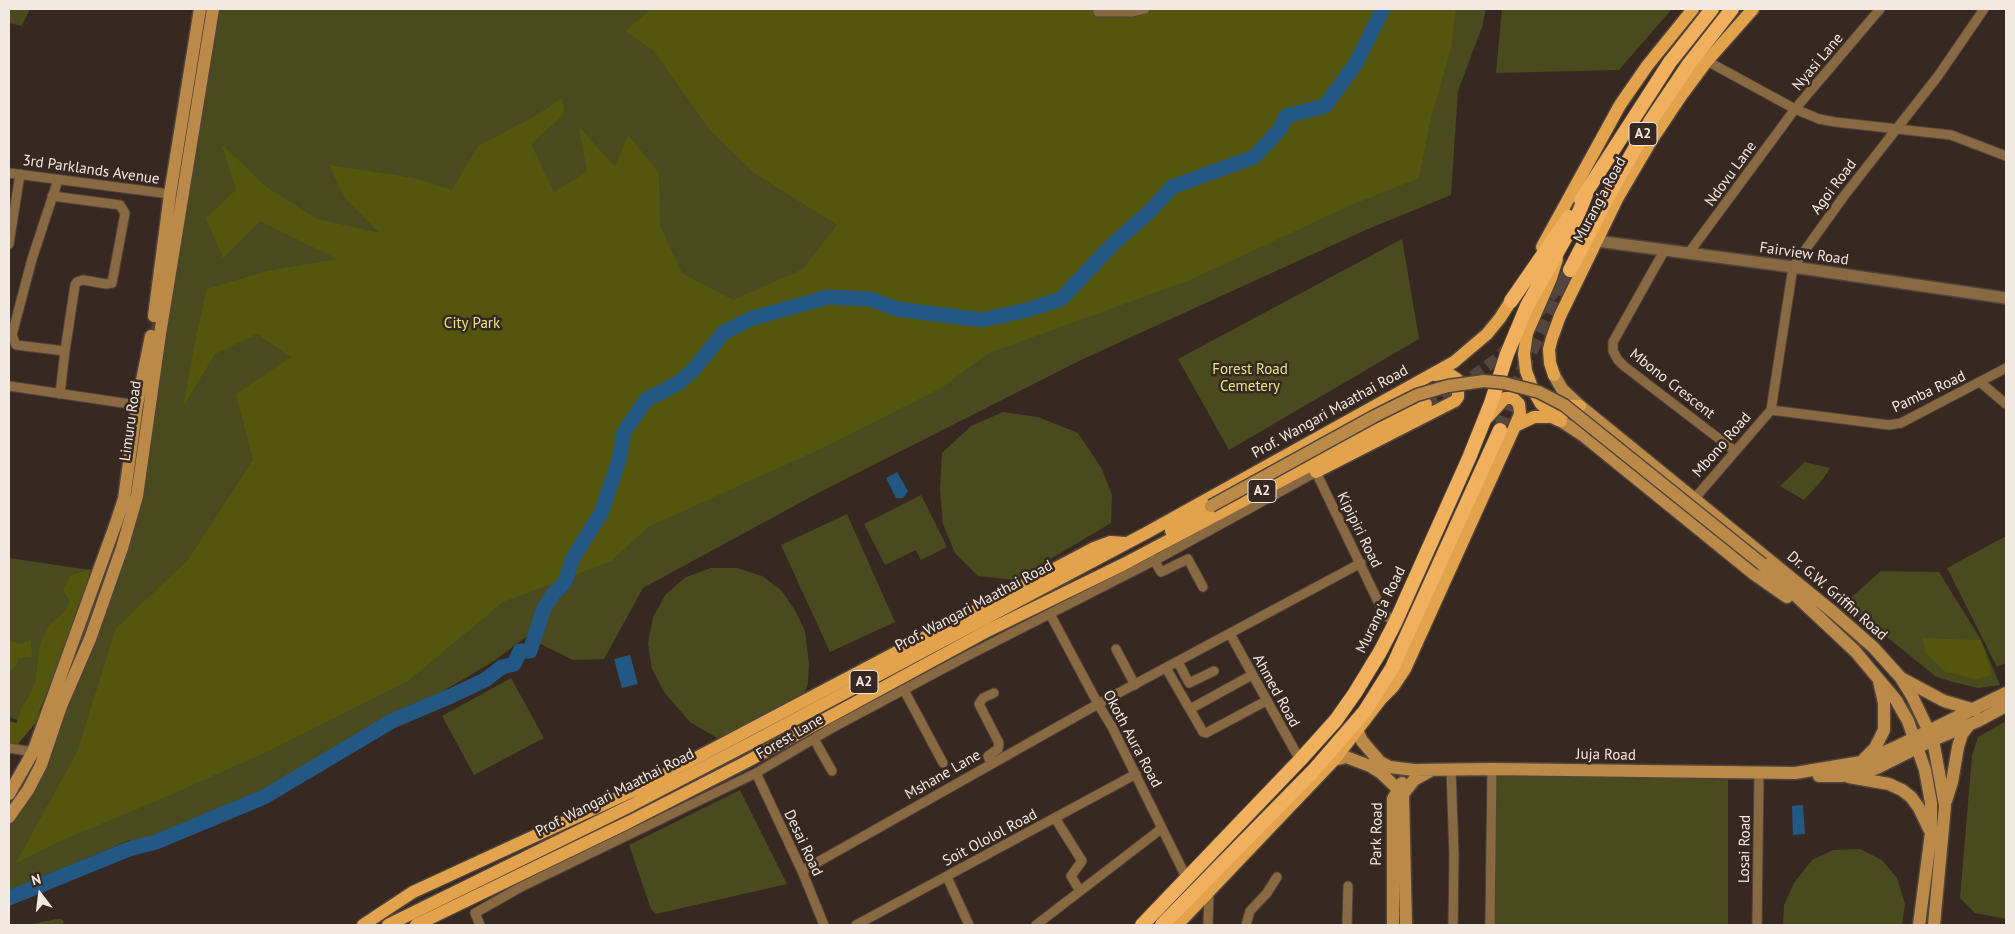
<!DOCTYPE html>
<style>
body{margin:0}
#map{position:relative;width:2015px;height:934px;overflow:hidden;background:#372921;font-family:"PT Sans",sans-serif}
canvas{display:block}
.frame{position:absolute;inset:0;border:10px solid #f2e9e3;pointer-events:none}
.north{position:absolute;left:15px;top:869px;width:50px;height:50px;-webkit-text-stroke:4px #372921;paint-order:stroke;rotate:345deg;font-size:14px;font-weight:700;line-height:20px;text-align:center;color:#f2e9e3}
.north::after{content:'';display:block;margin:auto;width:18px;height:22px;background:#f2e9e3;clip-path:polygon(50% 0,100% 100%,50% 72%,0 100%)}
</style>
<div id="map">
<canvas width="2015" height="934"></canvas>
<div class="frame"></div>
<div class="north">N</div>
</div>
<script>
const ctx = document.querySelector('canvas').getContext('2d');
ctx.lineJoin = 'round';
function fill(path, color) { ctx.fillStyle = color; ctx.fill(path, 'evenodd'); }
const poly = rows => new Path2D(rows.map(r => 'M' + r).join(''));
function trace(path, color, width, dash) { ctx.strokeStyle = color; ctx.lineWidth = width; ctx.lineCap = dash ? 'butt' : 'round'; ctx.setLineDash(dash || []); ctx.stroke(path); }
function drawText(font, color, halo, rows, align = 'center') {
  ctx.font = font + ' "PT Sans",sans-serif'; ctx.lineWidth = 5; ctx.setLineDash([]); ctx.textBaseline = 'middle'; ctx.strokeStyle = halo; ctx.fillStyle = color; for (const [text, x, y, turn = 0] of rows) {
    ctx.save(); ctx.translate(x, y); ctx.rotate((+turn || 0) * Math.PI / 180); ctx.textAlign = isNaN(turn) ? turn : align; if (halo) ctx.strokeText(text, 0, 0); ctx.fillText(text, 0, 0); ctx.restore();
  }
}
fill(poly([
 [9,9,30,9,22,26,9,23],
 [204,9,1486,9,1482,27,1458,91,1451,195,1368,229,1081,360,818,493,643,588,604,659,573,660,526,637,494,661,264,797,132,847,130,840,9,891,9,822,63,707,116,521,138,407],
 [1502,9,1672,9,1619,70,1496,73],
 [1402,239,1419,339,1229,450,1178,359],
 [1003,412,1038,417,1078,433,1102,469,1112,495,1111,523,1015,580,978,576,955,553,943,524,940,489,942,453,971,426],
 [1805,462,1830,468,1823,479,1804,500,1780,486],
 [921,495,947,547,921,560,916,550,885,565,864,524],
 [847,514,895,622,830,652,781,545],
 [2006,536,2006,663,1997,667,1947,568],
 [9,558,90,570,32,726,9,717],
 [711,568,737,568,762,576,782,591,796,612,805,631,809,664,808,683,804,695,719,739,690,722,664,692,652,669,648,643,653,617,666,594,686,577],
 [1881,571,1939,572,1981,640,2000,685,1978,688,1953,682,1935,676,1845,603],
 [511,678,544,738,474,775,442,716],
 [2006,721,2006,919,1975,913,1960,898,1972,756,1978,737],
 [1492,769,1728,773,1728,925,1490,925],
 [740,790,787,884,656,914,651,909,629,845],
 [1860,849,1882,860,1897,878,1905,904,1902,925,1783,925,1784,905,1794,883,1812,860,1833,850],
 [57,919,62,919,64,922,62,925,26,925]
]), '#494a1d');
fill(poly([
 [651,9,1456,9,1451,48,1430,122,1419,178,1349,206,1190,280,989,353,941,388,827,446,648,527,611,561,503,602,408,681,271,750,161,799,65,839,16,863,77,752,116,628,188,560,253,460,236,394,291,357,257,334,215,354,183,407,196,336,207,289,267,271,337,259,260,221,223,258,206,218,236,190,222,145,268,188,317,219,380,233,345,198,329,165,414,178,452,190,478,146,537,115,562,98,564,114,531,144,554,192,587,171,579,127,615,167,628,135,659,173,660,226,682,273,733,300,803,269,837,225,754,173,710,130,654,51,625,31],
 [91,569,82,600,67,638,60,663,40,709,38,720,17,745,9,744,9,721,17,723,21,709,31,693,36,678,39,647,49,625,64,612,70,601,63,590,71,575],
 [1922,638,1981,640,1992,675,1976,679,1946,672,1925,652],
 [31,640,32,657,19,658,17,665,9,672,9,641,21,644]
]), '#55560d');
fill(poly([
 [897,472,908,491,903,498,896,498,886,478],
 [630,655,638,684,622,688,614,659],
 [1803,805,1805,834,1793,835,1792,806]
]), '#225883');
trace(poly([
 [9,898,129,849,156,842,264,797,392,721,451,696,485,680,502,667,514,664,520,651,530,651,544,608,554,593,565,582,573,558,601,513,619,460,624,432,646,400,680,382,694,369,723,333,750,319,828,297,870,299,897,309,982,320,1027,310,1061,299,1113,244,1149,212,1172,187,1254,157,1281,128,1286,116,1325,106,1356,63,1383,9]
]), '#225883', 15);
trace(poly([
 [1539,312,1570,270],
 [1426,404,1467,381,1498,358,1509,346]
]), '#53463e', 12, [12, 6]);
trace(poly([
 [1500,430,1527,359,1570,270]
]), '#53463e', 14, [14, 7]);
const minor = poly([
 [1098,12,1132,12,1145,9],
 [1707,61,1795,109,1819,119,1835,122,1951,135,2006,156],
 [9,173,170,194],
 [58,180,32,259,12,335,16,345,65,351,60,394],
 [52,196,120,205,125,213,112,283,106,284,83,280,77,282,75,285,65,351],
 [9,244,20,174],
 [1664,251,1613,342,1613,351,1618,360,1624,366,1735,451],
 [1688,254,1795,109,1880,9],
 [1980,382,2006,404],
 [9,386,137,405],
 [1771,410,1793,267,1844,196,1938,76,1984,9],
 [1771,410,1889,425,1901,423,2006,368],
 [1695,498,1771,410],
 [1154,560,1161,572,1188,559,1203,587],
 [1050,614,1098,704,1112,727,1187,879],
 [1230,634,1300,760],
 [1116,649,1135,685],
 [1178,662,1189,683,1214,671],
 [1166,668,1203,732,1206,733,1266,701],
 [904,690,943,763],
 [1190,709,1252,675],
 [814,739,832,771],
 [9,748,33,752],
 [991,763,988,756,998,749,999,743,979,704,983,698,994,693],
 [1451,769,1454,856,1453,925],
 [756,773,802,871,824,925],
 [1055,818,1082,861,1071,876,1080,891],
 [802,871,1098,704,1361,563],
 [947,877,969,925],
 [480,925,475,913,521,887,756,773,832,728,967,656,1161,557,1316,472,1384,614,1395,623],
 [856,925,1136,774],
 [1036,925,1161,829],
 [1208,925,1209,891],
 [1246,925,1250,911,1267,893,1277,877],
 [1347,925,1348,886],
 [1490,925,1492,769],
 [1757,925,1759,774]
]);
const tertiary = poly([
 [1597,241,1793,267,2006,298]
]);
const secondary = poly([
 [154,316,170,194,200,9],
 [1554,375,1562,389,1580,406,1833,612,1873,647,1901,678,1912,696,1933,740,1945,806,1934,925],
 [1561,421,1584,436,1754,574,1787,597],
 [1762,564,1855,651,1896,700,1908,721,1925,770,1931,803,1931,833,1919,925],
 [1903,679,1944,701,1975,710],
 [1357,730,1362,741,1380,762,1390,767,1414,770,1492,769,1795,773,1861,762,1896,747,2006,693],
 [1864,759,1875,748,1884,730,1884,703,1879,681],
 [1334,760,1346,757,1370,766,1381,773,1403,794],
 [1819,776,1841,776,1862,773,1877,768,1933,740,1978,721,2006,706],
 [1849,777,1889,784,1902,790,1911,797,1919,808,1929,829],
 [9,794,33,752,116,523,124,499,137,405,151,336],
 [1946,801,1952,782,1958,747,1962,734,1969,725],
 [9,817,28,790,41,765,61,706,90,639,122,548,137,496,160,334,213,9],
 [1393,925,1393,799,1402,783],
 [1406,925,1403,794,1414,780,1430,771]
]);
const primary = poly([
 [1542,247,1620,105,1647,66,1693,9],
 [1557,259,1551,278,1527,333,1524,354,1526,371,1533,390,1541,404,1561,421],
 [1554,375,1550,363,1549,349,1552,338,1560,316,1617,199,1651,141,1681,96,1707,61,1753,9],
 [1563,414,1567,406,1580,406],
 [1515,426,1534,417,1552,417,1558,420],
 [1316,472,1455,401,1458,397,1458,380,1448,373,1435,375],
 [1171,531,1209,507],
 [363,925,413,892,639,788,1094,548,1110,542,1125,543],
 [388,925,630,806,760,738,1148,532,1454,362,1487,334,1500,318,1516,293],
 [416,925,629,822,746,762,989,630,1124,564,1426,404],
 [1177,925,1334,760,1381,699,1393,687,1405,669,1515,426,1520,414,1519,404,1513,398,1505,398,1488,417]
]);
const trunk = poly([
 [1581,200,1670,62,1712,9],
 [1570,270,1613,187,1650,122,1689,64,1732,9],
 [1511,301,1569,217],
 [1142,925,1300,760,1336,720,1355,693,1380,652,1395,623,1469,458,1491,403,1507,354,1527,306,1577,217,1587,192],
 [1162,925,1314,770,1365,711,1392,668,1500,430]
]);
trace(minor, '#51443c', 11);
trace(tertiary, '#51443c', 14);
trace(secondary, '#51443c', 15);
trace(primary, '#51443c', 15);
trace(trunk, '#51443c', 16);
trace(minor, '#886942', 9);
trace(tertiary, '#886942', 11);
trace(secondary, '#bb8a49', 12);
trace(primary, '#e3a34c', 12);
trace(trunk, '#f0b05e', 14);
const secondaryBridge = poly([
 [1211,506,1373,417,1417,395,1448,386,1484,381,1504,383,1539,392,1564,405,1762,564]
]);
trace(secondaryBridge, '#51443c', 15, []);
trace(secondaryBridge, '#bb8a49', 12);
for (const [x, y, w] of [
 [1643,134,28],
 [1262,491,28],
 [864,682,28]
]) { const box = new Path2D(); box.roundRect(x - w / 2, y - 11.5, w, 23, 4); ctx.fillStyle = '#372921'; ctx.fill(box); trace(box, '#f2e9e3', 1); }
drawText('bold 14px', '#f2e9e3', null, [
 ["A2",1643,134],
 ["A2",1262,491],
 ["A2",864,682]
]);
drawText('15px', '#f2e9e3', '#372921', [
 ["Nyasi Lane",1818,62,-50],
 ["3rd Parklands Avenue",91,170,8],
 ["Ndovu Lane",1731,174,-54],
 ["Agoi Road",1834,187,-53],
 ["Murang'a Road",1600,200,-62],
 ["Fairview Road",1804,254,8],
 ["Mbono Crescent",1672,384,38],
 ["Pamba Road",1929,392,-25],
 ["Prof. Wangari Maathai Road",1330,412,-29],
 ["Limuru Road",131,421,-82],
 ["Mbono Road",1722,445,-49],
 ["Kipipiri Road",1359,530,64],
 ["Dr. G.W. Griffin Road",1837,596,41],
 ["Prof. Wangari Maathai Road",974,606,-28],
 ["Murang'a Road",1381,610,-64],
 ["Ahmed Road",1276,691,61],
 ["Forest Lane",790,737,-30],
 ["Okoth Aura Road",1132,739,62],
 ["Juja Road",1606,755,1],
 ["Mshane Lane",943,775,-30],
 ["Prof. Wangari Maathai Road",615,793,-27],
 ["Park Road",1377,834,-89],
 ["Soit Ololol Road",990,838,-28],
 ["Desai Road",803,843,65],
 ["Losai Road",1745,849,-89]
]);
drawText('15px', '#e3e686', '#372921', [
 ["City Park",472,324],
 ["Forest Road",1250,370],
 ["Cemetery",1250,387]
]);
</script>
